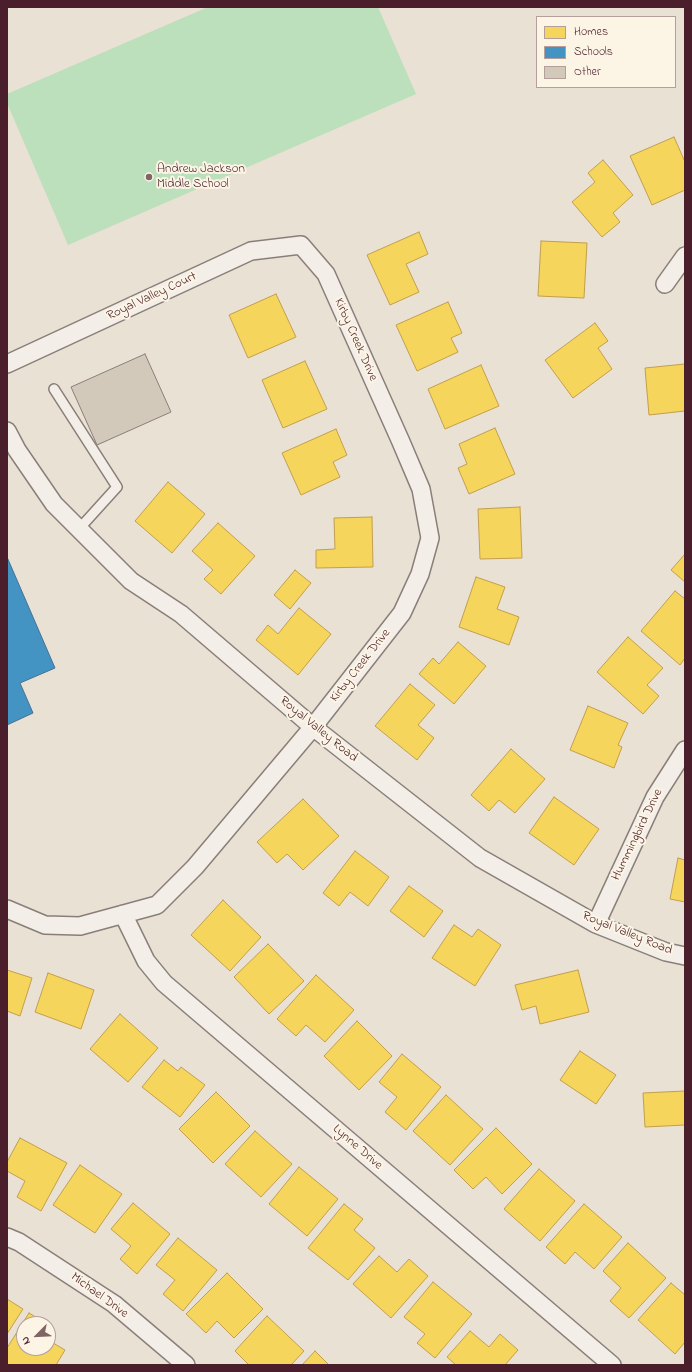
<!DOCTYPE html>
<style>
body{margin:0}
#map{position:relative;width:692px;height:1372px;overflow:hidden;background:#e9e1d3;font-family:"Indie Flower",sans-serif}
canvas{display:block}
.frame{position:absolute;inset:0;border:8px solid #4a1f2b;pointer-events:none}
.legend{position:absolute;left:536px;top:16px;width:140px;height:72px;box-sizing:border-box;background:#fcf5e5;border:1px solid #b59f9b;margin:0;padding:5px 7px;list-style:none;font-size:12px;color:#4a1f2b}
.legend li{display:flex;align-items:center;gap:8px;height:20px}
.legend b{width:20px;border:1px solid #b59f9b}
.north{position:absolute;left:16px;top:1316px;width:40px;height:40px;box-sizing:border-box;background:#fcf5e5;border:1px solid #b59f9b;border-radius:50%;rotate:246deg;font-size:11px;font-weight:700;line-height:16px;text-align:center;color:#4a1f2b}
.north::after{content:'';display:block;margin:auto;width:14px;height:18px;background:#826366;clip-path:polygon(50% 0,100% 100%,50% 72%,0 100%)}
</style>
<div id="map">
<canvas width="692" height="1372"></canvas>
<div class="frame"></div>
<ul class="legend">
<li><b style="height:11px;background:#f6d55c"></b>Homes</li>
<li><b style="height:11px;background:#4393c3"></b>Schools</li>
<li><b style="height:11px;background:#d2c9ba"></b>Other</li>
</ul>
<div class="north">N</div>
</div>
<script>
const ctx = document.querySelector('canvas').getContext('2d');
ctx.lineJoin = 'round';
function fill(path, color) { ctx.fillStyle = color; ctx.fill(path, 'evenodd'); }
const poly = rows => new Path2D(rows.map(r => 'M' + r).join(''));
function trace(path, color, width, dash) { ctx.strokeStyle = color; ctx.lineWidth = width; ctx.lineCap = dash ? 'butt' : 'round'; ctx.setLineDash(dash || []); ctx.stroke(path); }
function drawText(font, color, halo, rows, align = 'center') {
  ctx.font = font + ' "Indie Flower",sans-serif'; ctx.lineWidth = 4; ctx.setLineDash([]); ctx.textBaseline = 'middle'; ctx.strokeStyle = halo; ctx.fillStyle = color; for (const [text, x, y, turn = 0] of rows) {
    ctx.save(); ctx.translate(x, y); ctx.rotate((+turn || 0) * Math.PI / 180); ctx.textAlign = isNaN(turn) ? turn : align; if (halo) ctx.strokeText(text, 0, 0); ctx.fillText(text, 0, 0); ctx.restore();
  }
}
fill(poly([
 [208,7,378,7,416,94,68,245,7,103,7,94]
]), '#bcdfbc');
const homes = poly([
 [674,137,685,162,685,190,652,205,630,156,674,137],
 [603,160,633,195,613,213,620,222,602,237,572,202,595,182,588,173,603,160],
 [419,232,428,254,406,264,419,292,390,305,367,255,419,232],
 [541,241,587,243,584,298,538,296,541,241],
 [276,294,296,337,248,358,229,315,276,294],
 [448,302,462,333,451,338,458,352,417,371,396,325,448,302],
 [595,323,608,341,598,348,612,369,573,398,545,360,595,323],
 [305,361,327,409,283,428,262,380,305,361],
 [685,364,685,411,649,415,645,368,685,364],
 [481,365,499,406,445,429,428,389,481,365],
 [495,428,515,474,469,494,458,468,467,464,459,444,495,428],
 [336,429,347,455,333,462,340,477,301,495,282,453,336,429],
 [168,482,205,514,172,553,135,521,168,482],
 [520,507,522,558,480,559,478,509,520,507],
 [372,517,373,567,316,568,316,550,335,549,334,518,372,517],
 [218,523,255,556,221,594,204,579,213,570,192,551,218,523],
 [685,554,685,582,671,570,685,554],
 [295,570,311,583,290,609,274,595,295,570],
 [476,577,505,587,497,609,519,617,509,645,459,627,476,577],
 [675,591,685,599,685,658,680,665,641,631,675,591],
 [299,608,331,634,298,675,256,640,268,625,278,634,299,608],
 [628,637,663,668,647,685,659,696,643,714,597,672,628,637],
 [458,642,486,666,454,704,419,674,433,658,439,664,458,642],
 [410,684,435,705,418,725,434,738,417,760,375,726,410,684],
 [588,706,628,723,618,745,622,747,614,768,570,750,588,706],
 [511,749,545,779,515,813,499,800,489,811,471,795,511,749],
 [554,797,599,829,574,865,529,833,554,797],
 [303,799,339,836,303,870,287,854,277,863,257,842,303,799],
 [355,851,389,877,368,906,350,892,339,906,323,893,355,851],
 [678,858,685,860,685,902,670,899,678,858],
 [409,886,443,911,424,937,390,911,409,886],
 [223,900,261,937,230,971,191,935,223,900],
 [454,925,472,937,478,929,501,945,475,986,432,958,454,925],
 [268,944,304,981,269,1014,234,977,268,944],
 [7,970,32,978,20,1016,7,1011,7,970],
 [578,970,589,1012,540,1024,536,1006,522,1010,515,985,578,970],
 [48,973,94,990,81,1029,35,1012,48,973],
 [316,975,354,1010,325,1042,306,1025,296,1036,277,1019,316,975],
 [120,1014,158,1048,128,1082,90,1049,120,1014],
 [357,1021,392,1056,359,1090,324,1056,357,1021],
 [580,1051,616,1075,596,1104,560,1080,580,1051],
 [402,1054,441,1087,406,1130,385,1112,397,1097,379,1082,402,1054],
 [164,1060,178,1071,181,1067,205,1085,180,1117,142,1087,164,1060],
 [685,1091,685,1125,645,1127,643,1093,685,1091],
 [216,1092,250,1126,213,1163,179,1129,216,1092],
 [446,1095,483,1129,450,1165,413,1131,446,1095],
 [496,1128,532,1164,502,1194,486,1177,473,1189,454,1170,496,1128],
 [255,1131,292,1164,261,1197,225,1164,255,1131],
 [20,1138,67,1163,41,1211,17,1197,25,1181,7,1171,7,1162,20,1138],
 [80,1165,122,1194,95,1233,53,1205,80,1165],
 [299,1167,338,1199,307,1236,269,1204,299,1167],
 [539,1169,575,1201,540,1241,504,1209,539,1169],
 [133,1203,170,1234,137,1274,120,1259,131,1246,111,1229,133,1203],
 [344,1204,363,1219,354,1230,375,1248,348,1280,308,1248,344,1204],
 [584,1204,622,1237,594,1269,575,1252,565,1264,546,1247,584,1204],
 [178,1238,217,1270,183,1311,163,1294,175,1280,156,1265,178,1238],
 [628,1243,666,1278,629,1318,610,1301,621,1288,603,1271,628,1243],
 [379,1256,397,1272,409,1259,428,1276,391,1318,353,1284,379,1256],
 [227,1273,263,1309,234,1338,217,1321,206,1333,186,1314,227,1273],
 [433,1282,472,1314,435,1358,417,1343,425,1334,404,1317,433,1282],
 [671,1283,685,1295,685,1342,675,1354,638,1320,671,1283],
 [7,1299,23,1309,7,1334,7,1299],
 [29,1313,49,1325,48,1327,48,1324,24,1324,24,1348,48,1348,48,1340,65,1350,56,1365,7,1365,7,1348,29,1313],
 [267,1316,304,1351,291,1365,249,1365,235,1351,267,1316],
 [470,1331,489,1347,500,1334,518,1350,505,1365,456,1365,447,1357,470,1331],
 [315,1351,329,1365,302,1365,315,1351]
]);
fill(homes, '#f6d55c');
trace(homes, '#c29e4d', 1);
const schools = poly([
 [7,557,55,668,20,683,33,713,7,725,7,557]
]);
fill(schools, '#4393c3');
trace(schools, '#457095', 1);
const building = poly([
 [145,354,171,412,97,445,71,387,145,354]
]);
fill(building, '#d2c9ba');
trace(building, '#8a7e7a', 1);
const lane = poly([
 [54,389,117,487,79,529]
]);
const street = poly([
 [665,284,685,256],
 [7,364,251,251,301,245,326,274,401,442,421,489,430,538,420,574,402,613,313,727,195,867,157,905,80,926,45,925,7,909],
 [7,431,17,450,54,504,131,581,181,614,313,727,480,858,596,924,666,952,685,956],
 [123,914,146,961,164,983,612,1365],
 [596,924,655,797,685,750],
 [7,1237,19,1242,114,1304,186,1365]
]);
trace(lane, '#8a7e7a', 12);
trace(street, '#8a7e7a', 20);
trace(lane, '#f3efe8', 9);
trace(street, '#f3efe8', 17);
for (const [x, y, r, color] of [
 [149,177,4,"#826366"]
]) { const dot = new Path2D(); dot.arc(x, y, r, 0, 2 * Math.PI); ctx.fillStyle = color; ctx.fill(dot); trace(dot, '#fcf5e5', 1.5); }
drawText('13px', '#4a1f2b', '#fcf5e5', [
 ["Andrew Jackson",157,170],
 ["Middle School",157,185]
], 'left');
drawText('13px', '#4a1f2b', '#fcf5e5', [
 ["Royal Valley Court",152,297,-25],
 ["Kirby Creek Drive",355,340,66],
 ["Kirby Creek Drive",361,666,-52],
 ["Royal Valley Road",318,730,39],
 ["Hummingbird Drive",638,835,-64],
 ["Royal Valley Road",627,934,22],
 ["Lynne Drive",357,1148,41],
 ["Michael Drive",99,1296,36]
]);
</script>
